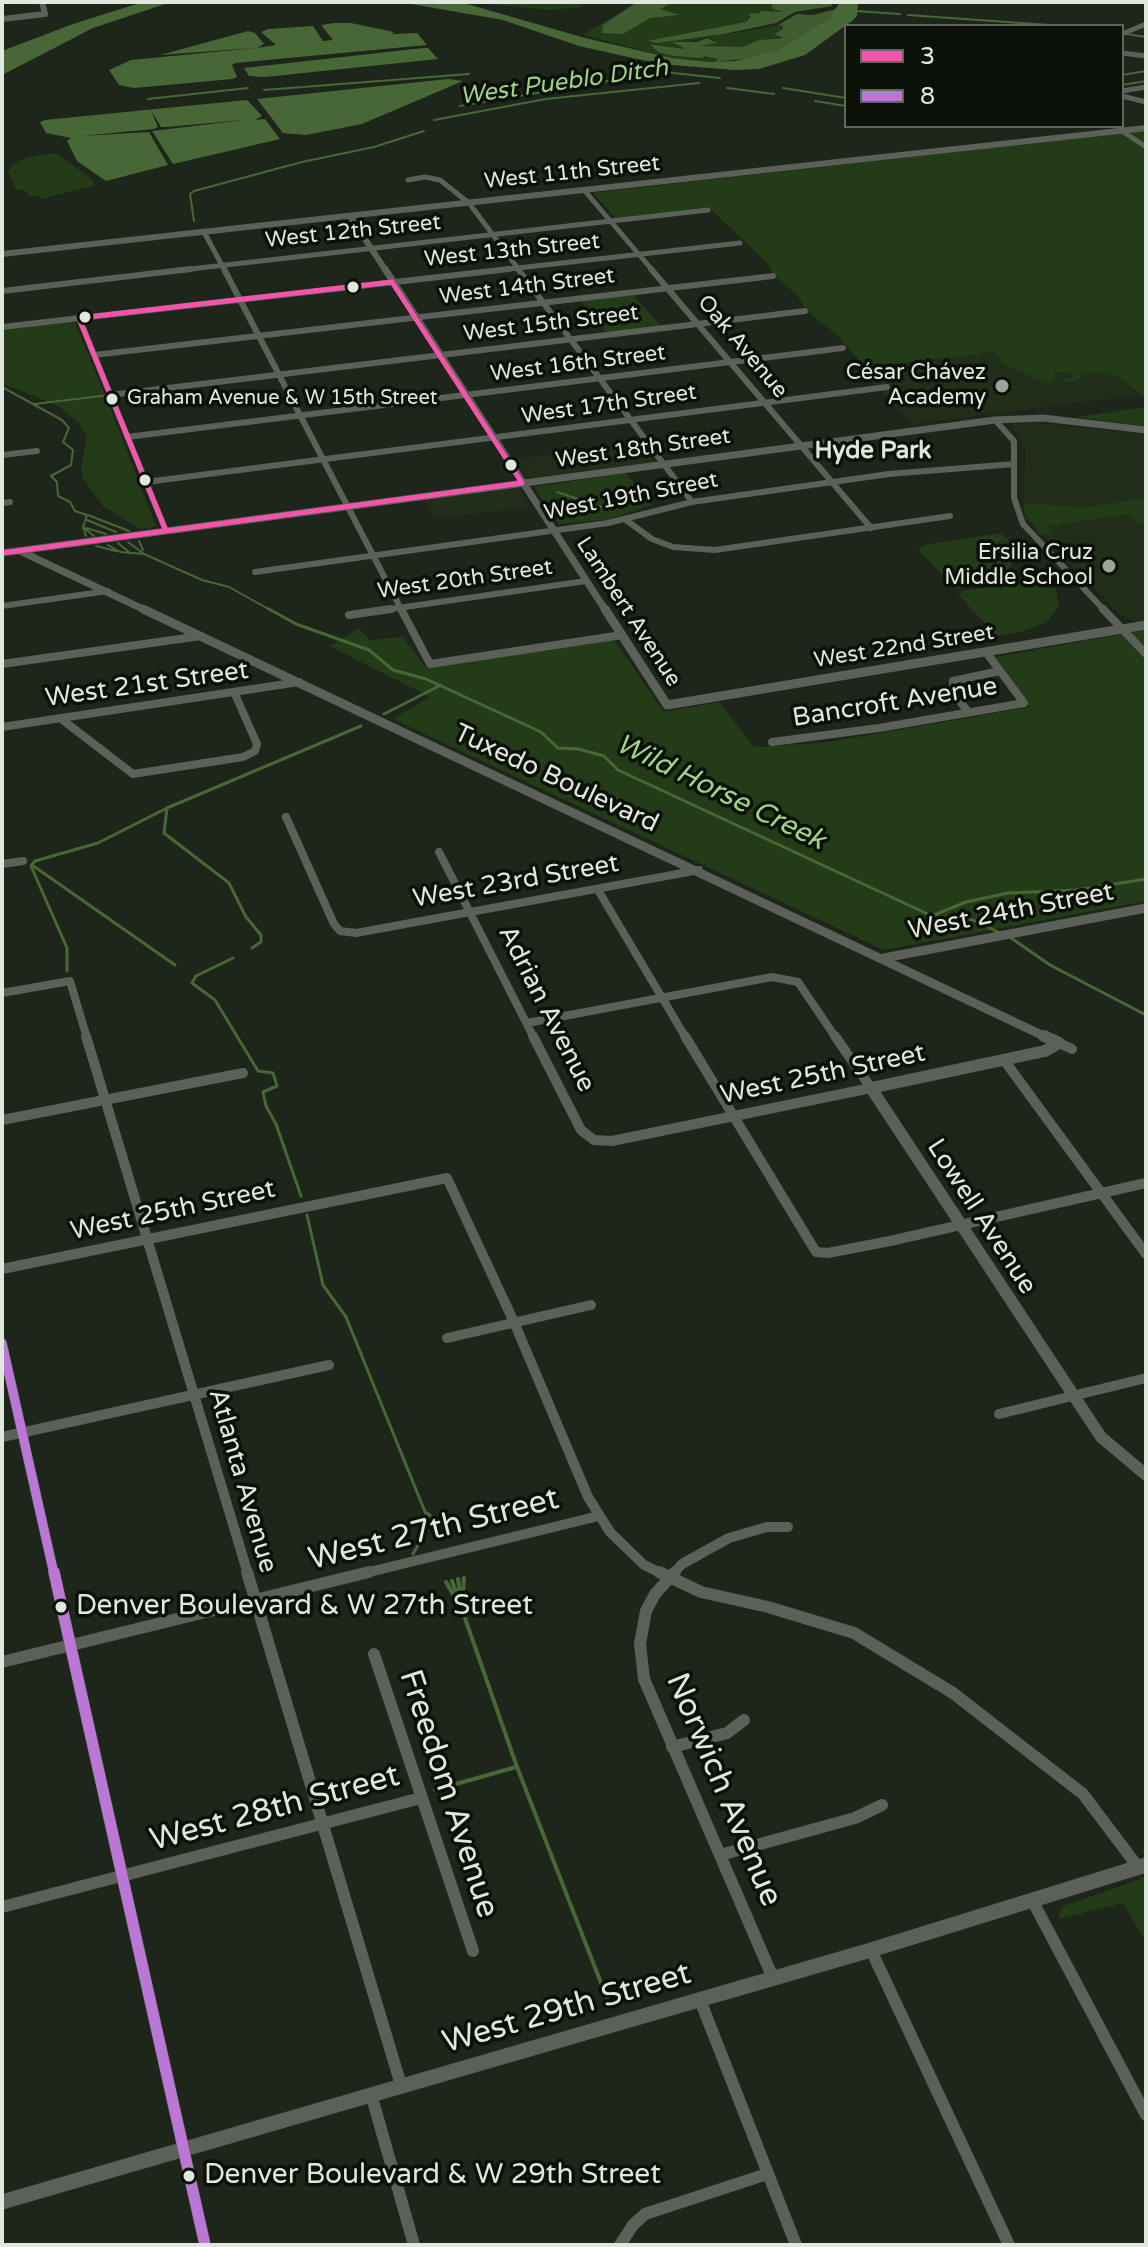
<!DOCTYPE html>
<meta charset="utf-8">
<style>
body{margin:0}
#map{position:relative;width:1148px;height:2247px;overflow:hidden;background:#1e251b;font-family:"Varela Round",sans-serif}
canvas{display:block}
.frame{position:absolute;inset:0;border:4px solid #e0e8dd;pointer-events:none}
.legend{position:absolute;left:844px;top:24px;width:280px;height:104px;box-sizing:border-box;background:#0b1008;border:2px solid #60665d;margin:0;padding:10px 14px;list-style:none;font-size:24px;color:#e0e8dd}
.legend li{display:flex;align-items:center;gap:16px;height:40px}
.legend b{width:40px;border:2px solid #60665d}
</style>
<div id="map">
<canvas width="1148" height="2247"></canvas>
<div class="frame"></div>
<ul class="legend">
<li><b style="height:10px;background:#f653ac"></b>3</li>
<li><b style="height:10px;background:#ba77d6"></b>8</li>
</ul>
</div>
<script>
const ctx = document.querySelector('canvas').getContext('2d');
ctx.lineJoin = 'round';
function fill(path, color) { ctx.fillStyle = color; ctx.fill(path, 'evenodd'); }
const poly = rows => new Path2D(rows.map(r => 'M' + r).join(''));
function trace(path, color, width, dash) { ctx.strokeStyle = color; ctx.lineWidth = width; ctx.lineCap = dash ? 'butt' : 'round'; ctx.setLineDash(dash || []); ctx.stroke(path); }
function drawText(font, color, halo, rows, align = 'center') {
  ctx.font = font + ' "Varela Round",sans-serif'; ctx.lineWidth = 7; ctx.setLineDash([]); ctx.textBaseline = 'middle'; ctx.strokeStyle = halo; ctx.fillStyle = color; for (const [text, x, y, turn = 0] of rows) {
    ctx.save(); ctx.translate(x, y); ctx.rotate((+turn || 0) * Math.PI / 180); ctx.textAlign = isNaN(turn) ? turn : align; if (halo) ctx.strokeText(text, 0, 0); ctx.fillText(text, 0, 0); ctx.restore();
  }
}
fill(poly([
 [999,351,1102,366,1139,395,913,424,859,369],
 [1036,423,1146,435,1146,498,1087,507,1023,503,1026,450,1012,424],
 [641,442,655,460,652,462,533,478,527,477,515,459],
 [517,487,530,507,435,519,424,499],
 [1146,500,1146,622,1139,623,1120,615,1024,517,1024,505,1090,509]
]), '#212f1a');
fill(poly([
 [468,2,579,2,584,7,548,10],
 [636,2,603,25,627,31,649,18,680,15,659,9,673,2,771,2,783,13,768,11,749,15,750,20,746,22,649,42,713,36,737,30,724,35,778,25,783,26,783,29,775,33,785,35,742,47,691,47,714,44,714,40,706,37,677,45,686,49,648,43,653,49,674,56,703,58,703,56,719,61,708,62,672,58,583,35],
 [1146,130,1146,398,1119,378,1100,371,1081,373,1083,376,1073,382,1059,380,1073,378,1072,375,1080,373,1053,371,1056,381,1047,384,1003,363,1000,360,1004,359,993,352,866,368,835,333,808,312,797,295,774,275,769,265,712,210,616,219,593,193],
 [56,153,93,180,93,186,40,199,39,196,29,196,26,191,16,189,8,172,12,165,27,157],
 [633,295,661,326,606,333,581,301],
 [72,322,75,323,106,397,156,526,150,528,140,529,103,506,84,480,81,470,87,436,79,423,58,406,2,383,2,329],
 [1146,407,1146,426,1076,417],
 [626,473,651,505,610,519,559,524,534,487],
 [1146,498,1146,523,1139,523,1127,514,1047,526,1053,536,1040,534,1024,512,1024,503,1087,507],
 [1001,533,1012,544,1015,560,1002,576,977,585,955,589,918,549,923,545],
 [1044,579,1056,590,1059,607,1045,623,1020,632,996,636,959,595,963,591],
 [359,628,369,640,403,637,425,667,614,640,664,712,719,702,754,747,823,743,1030,707,995,657,1146,630,1146,901,884,950,393,719,430,697,330,646],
 [1146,1877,1146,1942,1123,1903,1059,1919,1061,1907]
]), '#243b18');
fill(poly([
 [637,2,673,2,660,9,680,15,650,18,623,34,602,33,603,25],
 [771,2,831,2,832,6,795,12,776,23,724,34,657,43,647,41,746,22,751,17,748,14,760,13,760,11,784,12,773,9],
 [839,8,830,17,778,50,759,57,716,62,717,59,704,56,703,58,674,56,658,52,649,44,685,49,673,42,697,42,707,38,717,43,701,46,742,47,760,40,783,38,774,34,783,29,783,26,778,25,797,14,813,15]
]), '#3f5d30');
fill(poly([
 [143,2,171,2,93,28,2,75,2,51,73,24],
 [400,2,460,2,585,38,672,58,708,62,735,61,778,50,830,17,840,2,858,2,857,16,852,21,805,55,759,69,735,70,660,64,579,46,503,20],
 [334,23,351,23,394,32,392,34,417,33,427,45,235,63,232,65,237,77,232,79,134,88,119,85,109,70,131,60,255,48,160,55,248,31,255,33,264,44,257,48,276,45,261,32,268,29,313,26,323,41,333,40,321,25],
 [423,48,428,48,438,59,265,77,249,76,244,68],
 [448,79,463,81,362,124,306,135,283,133,257,99],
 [247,100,262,116,255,120,265,119,280,139,173,164,152,131,244,120,167,127,161,127,151,110,158,127,154,129,81,136,149,132,168,165,106,181,77,161,67,141,71,138,46,133,40,122,45,120]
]), '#486737');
trace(poly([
 [856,11,900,14],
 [908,15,1063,26],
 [1126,34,1146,37],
 [664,72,720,78],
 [1122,75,1146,71],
 [1122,85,1146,81],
 [727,88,774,94],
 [783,88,846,98],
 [264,90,469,74],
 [148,99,248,88],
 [815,101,846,106],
 [460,106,644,75],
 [434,120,546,99,699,83],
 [194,221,190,194,194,191,302,162,374,147,424,131],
 [2,387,62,420,69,428,63,442,73,450,71,465,51,476,57,482,58,496,70,502,75,511,87,515,83,527,94,536],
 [34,404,110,395],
 [557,492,610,510],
 [88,515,129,531],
 [87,520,116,532],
 [83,527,86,536],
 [86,528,106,534],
 [139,541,143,550],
 [128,542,144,554],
 [118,543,130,553],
 [108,545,120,552,144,554,202,580,229,587,272,611],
 [96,546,116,551]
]), '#486737', 2);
trace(poly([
 [269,609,296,624,369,650,393,670,426,679,541,732,558,748,578,749,604,756,618,770,932,916,973,920,1000,933],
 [384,714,441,685],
 [167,808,164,833,229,883,246,917,261,935,261,942,252,948],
 [32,865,175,965],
 [934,915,966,902,1008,893,1077,890,1146,879],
 [1011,938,1050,965,1146,1015],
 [233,958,196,976,192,983,215,1000,258,1071,273,1073,277,1086,263,1092,266,1106,276,1124,301,1196],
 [67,971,67,948,31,866,35,861,98,843,167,808,361,726],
 [307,1215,323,1285,346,1317,432,1529],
 [427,1513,443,1526],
 [429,1516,437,1528],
 [413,1554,426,1531,427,1517]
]), '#486737', 3);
trace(poly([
 [458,1579,461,1602],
 [452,1581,517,1767,608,2001],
 [446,1582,458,1603],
 [462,1606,464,1578],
 [435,1790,516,1767]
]), '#486737', 4);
trace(poly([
 [1122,34,1146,24],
 [1122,53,1146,56],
 [1122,91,1146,87],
 [1122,96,1146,102],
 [1122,131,1146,147],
 [408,180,425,177,440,180,469,203,520,271],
 [584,190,653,271],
 [204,232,225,271],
 [173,271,708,210],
 [491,271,740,243]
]), '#5b6058', 5);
trace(poly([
 [224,269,402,611],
 [518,269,692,502],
 [651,269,871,528],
 [2,291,191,269],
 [79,318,166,531],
 [2,327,509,269],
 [94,355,773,276],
 [110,395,805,311],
 [995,420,1014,441,1014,498,1023,524,1105,611],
 [127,437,843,348],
 [2,455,37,451],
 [146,482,887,387],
 [2,503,10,502],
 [626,520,652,539,673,547,715,550,950,516],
 [255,572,608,523,692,502,889,474,1014,464],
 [2,606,108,591],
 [377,611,586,581]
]), '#5b6058', 6);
trace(poly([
 [401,609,430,664,622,635],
 [1103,609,1146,654],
 [349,615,391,609],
 [2,664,201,636],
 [968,712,953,692,953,681,1000,671],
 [60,718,133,774,243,757,255,751,257,744,234,692],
 [2,727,299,682],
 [772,742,879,728,1024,703,986,652],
 [286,817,334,924,340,931,356,933,699,870],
 [439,852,534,1038],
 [2,864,23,861],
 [598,890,686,1038],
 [2,993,70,981,87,1038],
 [527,1023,772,977,798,982,836,1038]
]), '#5b6058', 8);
trace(poly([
 [86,1036,248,1574],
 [533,1036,581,1130,594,1140,612,1141,871,1088,835,1036],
 [685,1036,816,1252,828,1253,890,1241,1146,1183],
 [1059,1043,1072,1049],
 [1004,1060,1146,1254],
 [2,1120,243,1073],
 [2,1269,447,1178,514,1322,588,1497,610,1532,644,1565,663,1574],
 [447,1338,591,1305],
 [2,1343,54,1574],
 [999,1414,1146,1378],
 [2,1437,329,1365],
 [361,1574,599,1516],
 [673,1574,682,1564,729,1538,767,1527,788,1527]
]), '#5b6058', 10);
trace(poly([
 [54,1572,205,2245],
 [247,1572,401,2085],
 [659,1572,701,1592,768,1607,854,1633,953,1693,1083,1794,1138,1867],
 [675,1572,655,1594,646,1611,640,1644,644,1679,773,1978],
 [374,1654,473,1951],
 [2,1662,369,1572],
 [672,1747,727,1733,744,1720],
 [720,1855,855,1818,882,1805],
 [1032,1900,1146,2115],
 [2,1907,421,1798],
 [871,1950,1009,2245],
 [700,2000,796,2245],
 [371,2094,414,2245],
 [620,2245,633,2225,645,2214,767,2174]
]), '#5b6058', 12);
trace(poly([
 [2,19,45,14,42,2],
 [350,216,386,271],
 [2,254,1146,128]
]), '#5b6058', 6);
trace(poly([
 [385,269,606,611],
 [20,551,147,611],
 [2,553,995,420,1043,418,1146,430]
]), '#5b6058', 7);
trace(poly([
 [143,609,1048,1038],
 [605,609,667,705,1146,625],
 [884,958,1146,908]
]), '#5b6058', 9);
trace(poly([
 [1044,1036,1059,1043],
 [1059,1043,1045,1051,871,1088,1101,1437,1146,1475]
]), '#5b6058', 12);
trace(poly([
 [2,2202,871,1950,1146,1865]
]), '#5b6058', 15);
trace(poly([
 [392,282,522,483],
 [79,318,392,282],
 [79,318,166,531],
 [2,553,522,483]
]), '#f653ac', 5);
trace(poly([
 [2,1343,54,1574]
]), '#ba77d6', 9);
trace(poly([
 [54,1572,205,2245]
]), '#ba77d6', 11);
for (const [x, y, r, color] of [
 [353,287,7,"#e0e8dd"],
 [85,317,7,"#e0e8dd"],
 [1002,386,8,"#9ca499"],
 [112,399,7,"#e0e8dd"],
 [511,465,7,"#e0e8dd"],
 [145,480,7,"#e0e8dd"],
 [1109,566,8,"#9ca499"],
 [61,1607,7,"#e0e8dd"],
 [189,2176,7,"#e0e8dd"]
]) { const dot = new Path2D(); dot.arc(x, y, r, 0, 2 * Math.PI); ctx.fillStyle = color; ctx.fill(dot); trace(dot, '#0b1008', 3); }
drawText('20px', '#e0e8dd', '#0b1008', [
 ["Graham Avenue & W 15th Street",127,399]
], 'left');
drawText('22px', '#e0e8dd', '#0b1008', [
 ["West 11th Street",572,173,-6],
 ["West 12th Street",353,232,-6],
 ["West 13th Street",512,251,-6],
 ["West 14th Street",527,287,-7],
 ["West 15th Street",551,324,-7],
 ["Oak Avenue",742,347,50],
 ["West 16th Street",578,364,-7],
 ["West 17th Street",609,405,-8],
 ["West 18th Street",643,449,-8],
 ["West 19th Street",631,497,-11],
 ["West 20th Street",465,580,-8],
 ["Lambert Avenue",628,612,57],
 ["West 22nd Street",904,647,-9]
]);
drawText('22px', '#e0e8dd', '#0b1008', [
 ["César Chávez",986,373],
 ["Academy",986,398],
 ["Ersilia Cruz",1093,553],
 ["Middle School",1093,578]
], 'right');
drawText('italic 24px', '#9fd386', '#0b1008', [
 ["West Pueblo Ditch",564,83,-8]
]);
drawText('bold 24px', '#e0e8dd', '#0b1008', [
 ["Hyde Park",873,452]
]);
drawText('26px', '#e0e8dd', '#0b1008', [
 ["West 21st Street",147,685,-8],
 ["Bancroft Avenue",895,703,-9],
 ["Tuxedo Boulevard",556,779,25],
 ["West 23rd Street",516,882,-10],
 ["West 24th Street",1011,912,-11],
 ["Adrian Avenue",546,1009,63],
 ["West 25th Street",823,1075,-12],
 ["West 25th Street",173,1211,-12],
 ["Lowell Avenue",981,1217,57],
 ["Atlanta Avenue",242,1481,74]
]);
drawText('italic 28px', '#9fd386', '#0b1008', [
 ["Wild Horse Creek",720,793,26]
]);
drawText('28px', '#e0e8dd', '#0b1008', [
 ["Denver Boulevard & W 27th Street",76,1607],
 ["Denver Boulevard & W 29th Street",204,2176]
], 'left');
drawText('32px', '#e0e8dd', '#0b1008', [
 ["West 27th Street",434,1530,-14],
 ["Norwich Avenue",723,1790,67],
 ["Freedom Avenue",448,1794,72],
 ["West 28th Street",275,1809,-15],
 ["West 29th Street",567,2009,-16]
]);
</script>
